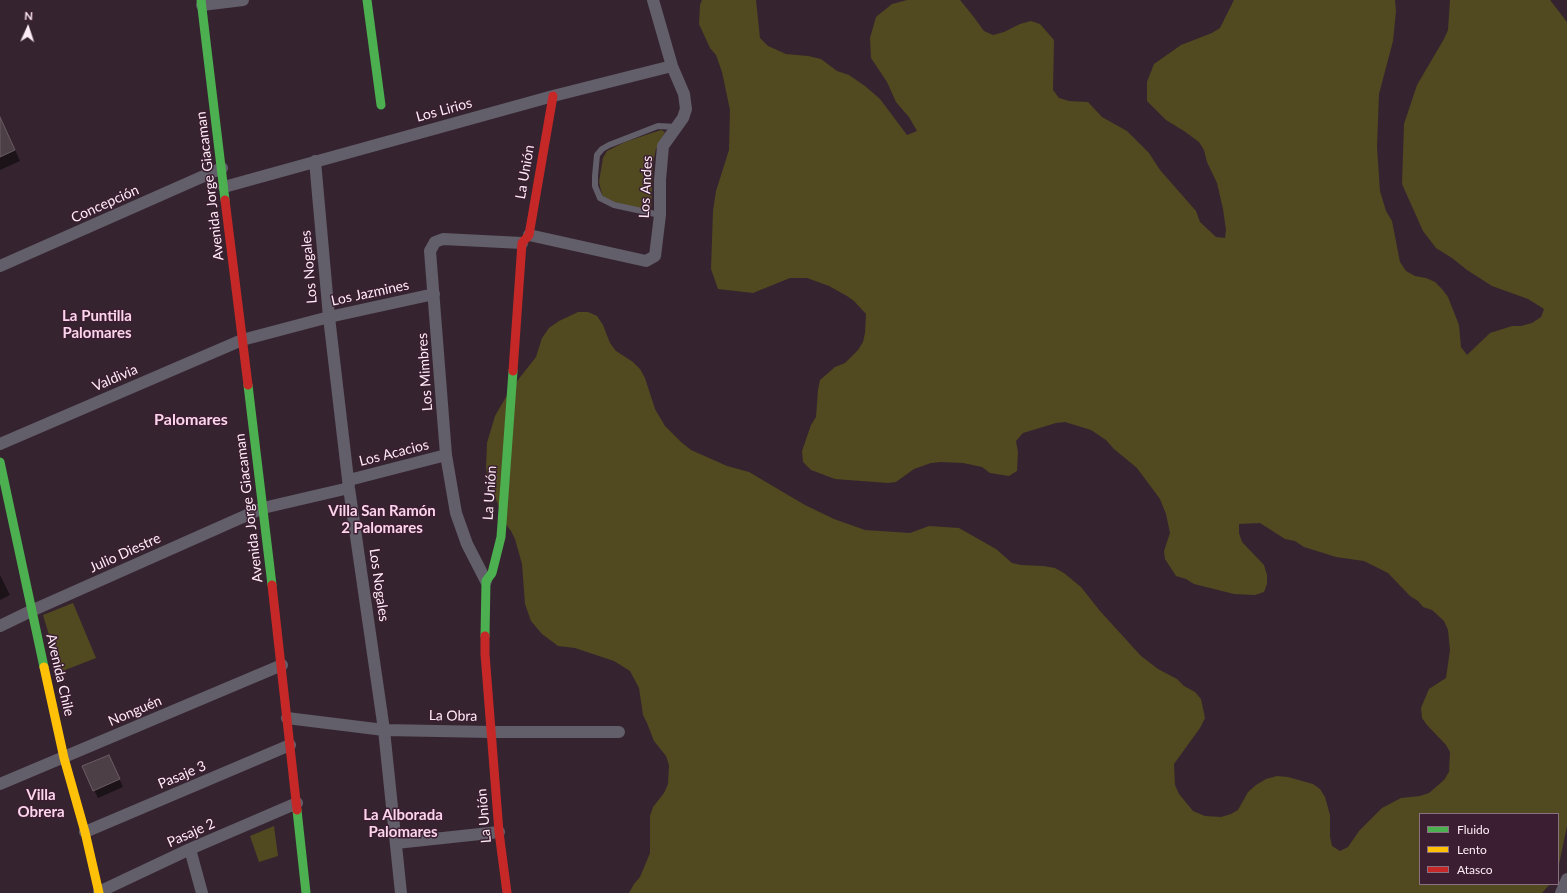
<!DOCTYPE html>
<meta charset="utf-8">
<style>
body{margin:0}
#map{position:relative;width:1567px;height:893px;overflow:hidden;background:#35242f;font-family:Lato,sans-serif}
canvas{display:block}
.legend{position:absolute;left:1419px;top:813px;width:140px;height:72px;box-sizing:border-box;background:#3b1e31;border:1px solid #897180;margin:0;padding:5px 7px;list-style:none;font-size:12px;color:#feedf6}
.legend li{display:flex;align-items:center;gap:8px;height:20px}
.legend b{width:20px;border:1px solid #897180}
.north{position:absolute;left:8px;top:8px;width:40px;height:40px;-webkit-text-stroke:3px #3b1e31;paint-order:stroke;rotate:3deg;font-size:11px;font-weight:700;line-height:16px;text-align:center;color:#feedf6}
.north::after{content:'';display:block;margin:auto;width:14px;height:18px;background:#feedf6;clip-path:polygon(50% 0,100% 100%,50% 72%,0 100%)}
</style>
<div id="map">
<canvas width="1567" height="893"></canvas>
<ul class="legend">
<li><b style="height:5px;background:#4caf50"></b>Fluido</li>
<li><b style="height:5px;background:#ffc107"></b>Lento</li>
<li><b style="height:5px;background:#c62828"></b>Atasco</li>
</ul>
<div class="north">N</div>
</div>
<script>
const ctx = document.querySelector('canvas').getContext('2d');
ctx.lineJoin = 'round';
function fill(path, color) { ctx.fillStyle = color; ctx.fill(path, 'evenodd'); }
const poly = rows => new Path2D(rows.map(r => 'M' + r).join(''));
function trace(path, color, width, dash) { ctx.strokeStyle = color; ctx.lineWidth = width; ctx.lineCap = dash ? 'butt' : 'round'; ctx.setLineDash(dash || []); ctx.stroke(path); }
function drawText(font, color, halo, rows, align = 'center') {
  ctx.font = font + ' Lato,sans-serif'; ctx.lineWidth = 3; ctx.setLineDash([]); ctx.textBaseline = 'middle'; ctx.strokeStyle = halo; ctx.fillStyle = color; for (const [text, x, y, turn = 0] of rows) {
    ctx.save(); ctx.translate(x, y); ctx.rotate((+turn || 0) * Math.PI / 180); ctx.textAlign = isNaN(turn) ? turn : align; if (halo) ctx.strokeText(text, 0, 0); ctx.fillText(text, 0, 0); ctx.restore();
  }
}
fill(poly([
 [702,0,756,0,760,38,768,46,786,54,808,56,821,59,837,71,849,75,865,86,880,99,907,135,917,131,909,117,896,102,887,82,871,58,870,38,876,17,892,4,907,0,960,0,973,16,984,31,993,35,1004,32,1020,24,1031,21,1040,24,1054,40,1053,90,1059,98,1069,101,1088,102,1102,117,1127,131,1149,153,1160,170,1196,211,1200,222,1216,237,1225,238,1226,230,1223,209,1217,183,1207,162,1204,150,1199,142,1184,131,1166,120,1147,101,1147,82,1154,64,1181,45,1212,33,1220,28,1234,0,1395,0,1396,11,1393,41,1379,94,1377,147,1380,191,1386,211,1392,221,1400,262,1406,271,1415,276,1426,278,1435,282,1442,289,1448,297,1459,325,1461,347,1467,355,1490,333,1512,326,1521,326,1532,323,1541,317,1544,309,1528,299,1492,286,1467,270,1452,258,1436,248,1423,231,1402,184,1404,124,1417,85,1444,39,1448,30,1450,0,1550,0,1567,22,1567,826,1558,869,1558,814,1420,814,1420,884,1550,884,1542,893,629,893,634,884,640,877,650,853,650,816,653,807,664,793,668,784,669,765,666,756,654,741,647,723,643,715,639,688,630,671,614,661,575,648,558,646,542,634,531,621,525,604,522,564,515,539,511,531,505,523,488,478,486,468,487,443,495,416,510,390,536,357,542,338,549,328,559,321,578,312,588,312,597,316,603,325,610,343,616,351,633,362,640,369,645,378,655,409,665,426,681,442,691,450,727,466,749,472,805,505,834,519,865,530,910,533,929,526,959,528,996,549,1012,563,1021,565,1043,566,1055,568,1064,573,1081,587,1100,611,1141,656,1158,669,1177,679,1184,686,1195,692,1201,699,1205,718,1200,728,1174,764,1175,785,1179,794,1193,811,1205,816,1221,817,1231,814,1238,810,1248,792,1256,785,1266,779,1277,776,1288,777,1313,784,1320,789,1325,797,1330,815,1330,837,1332,846,1340,851,1348,847,1359,831,1382,808,1401,798,1420,796,1429,793,1444,780,1449,772,1450,752,1446,745,1427,725,1422,718,1421,708,1429,689,1446,678,1450,650,1448,630,1444,621,1432,610,1423,607,1418,601,1410,596,1388,573,1364,561,1336,557,1304,547,1295,541,1285,539,1260,523,1239,524,1239,533,1242,542,1264,565,1267,575,1267,584,1264,592,1255,595,1234,594,1194,584,1186,579,1176,576,1165,559,1164,551,1170,533,1166,514,1160,499,1137,468,1114,449,1106,440,1091,430,1065,422,1056,423,1023,433,1016,441,1018,452,1017,471,1009,476,990,473,982,467,963,463,941,462,931,463,914,469,896,482,888,483,835,479,811,470,803,462,802,451,811,425,816,417,818,390,820,380,835,367,845,363,858,350,863,342,865,333,866,314,854,301,847,296,829,286,807,278,790,278,753,293,718,289,711,269,713,211,716,191,729,150,730,110,722,72,716,55,710,48,699,24,700,5],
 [661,130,665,132,656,149,653,163,651,212,603,199,599,182,603,158,607,151,625,142],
 [73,603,96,658,60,672,43,615],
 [274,826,278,856,259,862,250,836]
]), '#514920');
fill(poly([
 [0,116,20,161,0,170],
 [0,575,10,595,0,600],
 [109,756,123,787,98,798,94,790]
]), '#0007');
const building = poly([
 [0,117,15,150,0,157,0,117],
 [109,755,120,779,93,791,82,766,109,755]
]);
fill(building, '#4d3f46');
trace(building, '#6c5d63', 1);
trace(poly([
 [660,215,614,205,600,198,595,186,595,176,597,155,602,149,609,145,658,126,677,127]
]), '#625e6a', 6);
trace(poly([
 [202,5,243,0],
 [315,161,329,317,349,488,384,730,401,893],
 [224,187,553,96,672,66],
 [529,235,646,261,655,256,660,215,660,180,663,146,683,118,686,109,684,94,672,66,653,0],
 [0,266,222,168],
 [0,444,242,340,329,317,434,294],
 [349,480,446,455],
 [486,581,467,544,456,513,446,455,430,251,435,242,443,239,522,243],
 [0,626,31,611,263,508,349,488],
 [287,718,384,730,491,732,619,732],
 [0,784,282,665],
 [85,832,290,745],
 [396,843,499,832],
 [190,849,202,893],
 [99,892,190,849,297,803],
 [1561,893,1567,879]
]), '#625e6a', 12);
trace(poly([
 [201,0,225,200],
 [367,0,381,105],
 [248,385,272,585],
 [0,462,44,667],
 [485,636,486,581,492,573,501,537,513,371],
 [297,810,306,893]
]), '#4caf50', 9);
trace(poly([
 [44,667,64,758,85,832,99,893]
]), '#ffc107', 9);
trace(poly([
 [225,200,248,385],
 [513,371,522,243,529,235,553,96],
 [272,585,297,810],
 [485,636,485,654,499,832,507,893]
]), '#c62828', 9);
drawText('14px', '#feedf6', '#3b1e31', [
 ["Los Lirios",444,110,-15],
 ["La Unión",525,172,-80],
 ["Avenida Jorge Giacaman",210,186,-97],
 ["Los Andes",646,187,-87],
 ["Concepción",105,204,-24],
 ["Los Nogales",309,267,-95],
 ["Los Jazmines",370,293,-12],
 ["Los Mimbres",425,372,-94],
 ["Valdivia",115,378,-23],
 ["Los Acacios",394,453,-14],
 ["La Unión",490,493,-86],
 ["Avenida Jorge Giacaman",249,508,-97],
 ["Julio Diestre",125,553,-24],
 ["Los Nogales",379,585,82],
 ["Avenida Chile",60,675,77],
 ["Nonguén",135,711,-23],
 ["La Obra",453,716,1],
 ["Pasaje 3",182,775,-23],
 ["La Unión",484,816,-95],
 ["Pasaje 2",191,833,-24]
]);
drawText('bold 15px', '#fcd4eb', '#3b1e31', [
 ["La Puntilla",97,316],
 ["Palomares",97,333],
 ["Villa San Ramón",382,511],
 ["2 Palomares",382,528],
 ["Villa",41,795],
 ["Obrera",41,812],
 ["La Alborada",403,815],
 ["Palomares",403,832]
]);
drawText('bold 16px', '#fcd4eb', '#3b1e31', [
 ["Palomares",191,420]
]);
</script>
